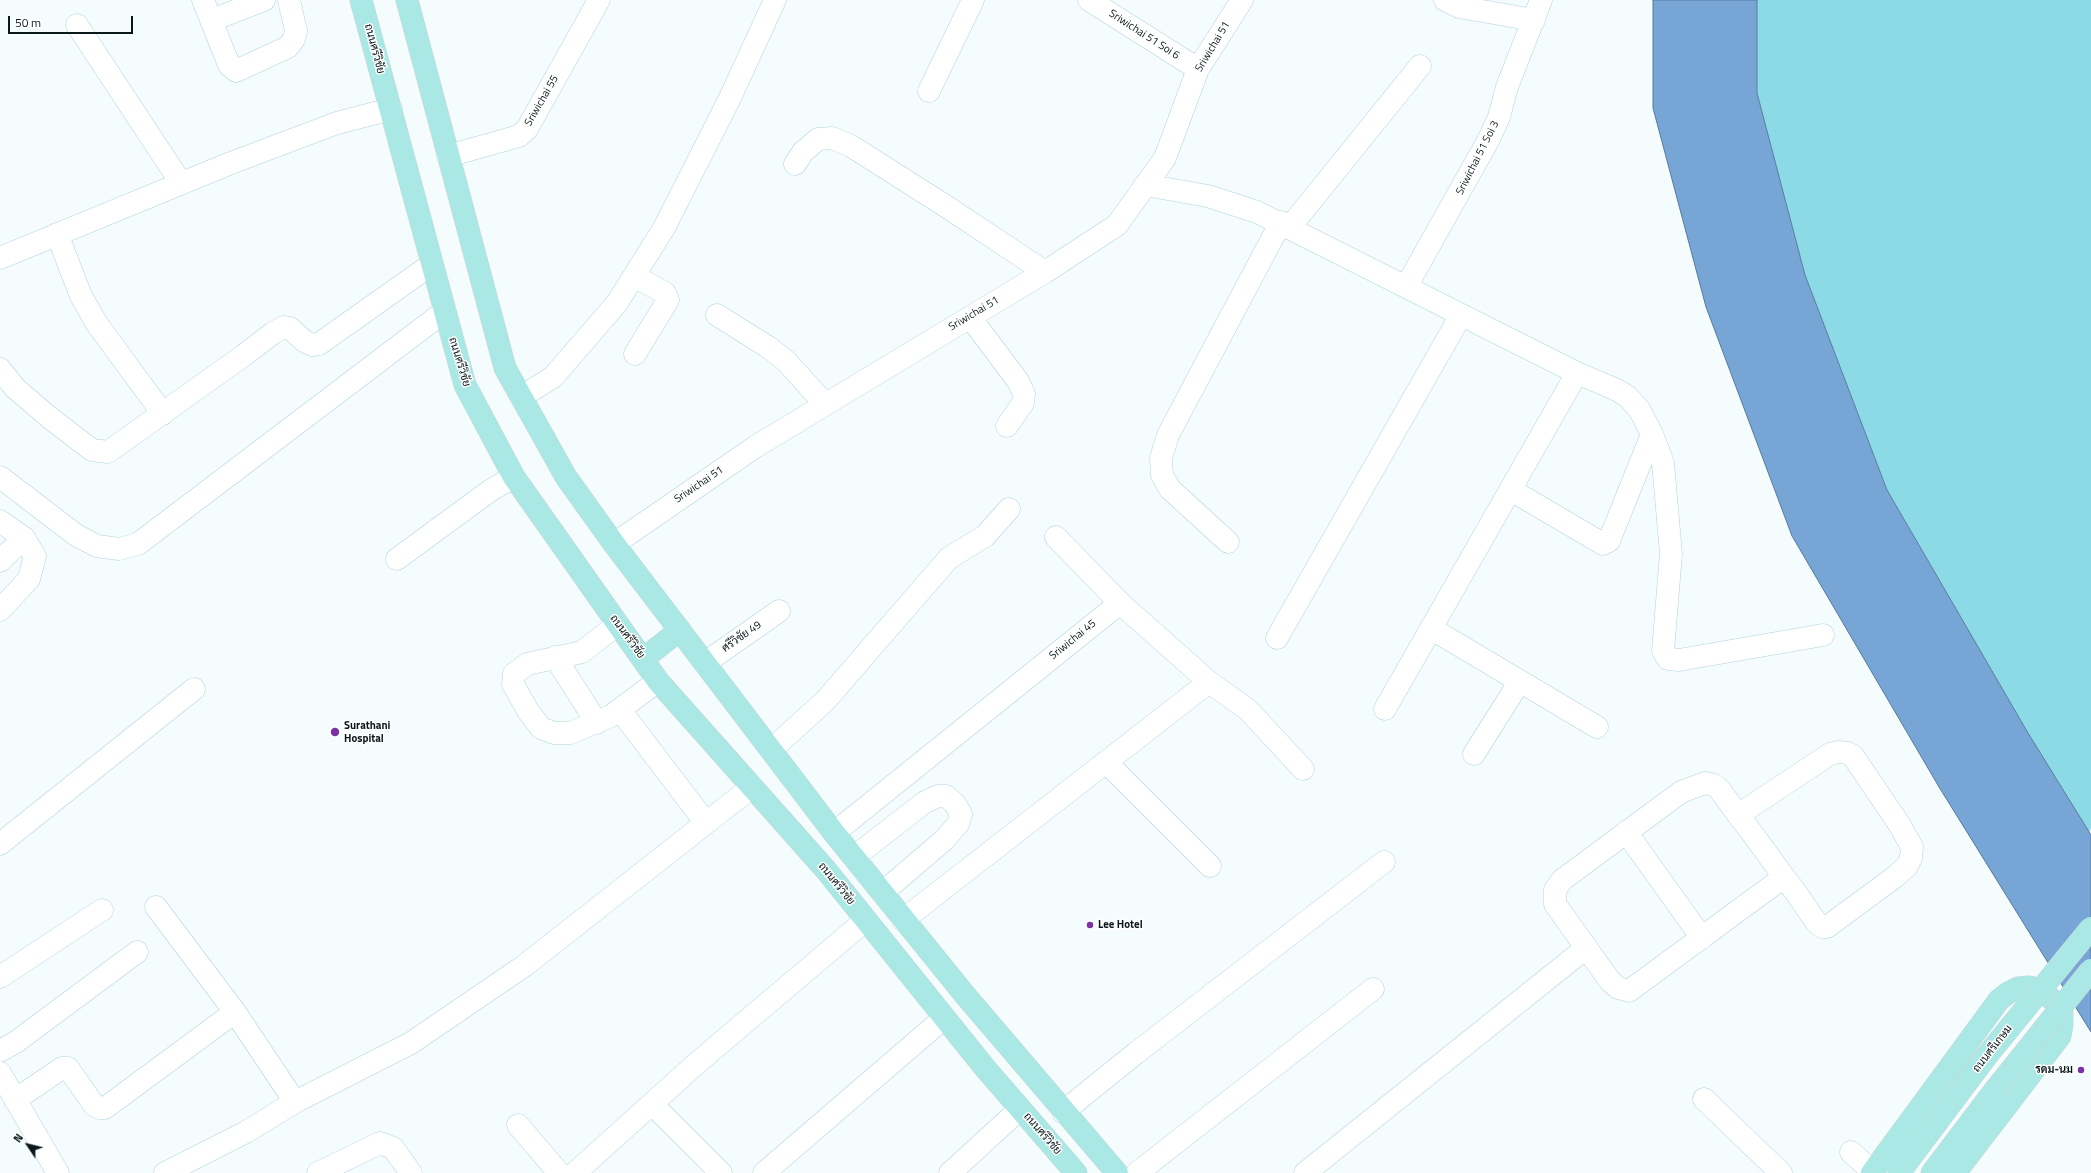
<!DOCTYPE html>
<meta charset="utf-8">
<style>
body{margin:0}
#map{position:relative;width:2091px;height:1173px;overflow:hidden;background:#f5fcfe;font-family:"Titillium Web",sans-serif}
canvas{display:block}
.north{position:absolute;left:8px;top:1125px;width:40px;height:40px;-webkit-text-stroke:3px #fff;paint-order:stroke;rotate:305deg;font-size:11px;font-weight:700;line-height:16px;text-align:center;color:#0b181a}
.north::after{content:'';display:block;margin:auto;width:14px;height:18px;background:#0b181a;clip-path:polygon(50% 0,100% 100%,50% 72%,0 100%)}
.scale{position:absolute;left:8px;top:16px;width:125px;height:18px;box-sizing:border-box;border:2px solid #0b181a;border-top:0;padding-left:5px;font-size:12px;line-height:14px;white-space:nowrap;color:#0b181a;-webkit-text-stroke:3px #fff;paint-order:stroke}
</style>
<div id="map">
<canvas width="2091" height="1173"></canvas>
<div class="north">N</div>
<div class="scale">50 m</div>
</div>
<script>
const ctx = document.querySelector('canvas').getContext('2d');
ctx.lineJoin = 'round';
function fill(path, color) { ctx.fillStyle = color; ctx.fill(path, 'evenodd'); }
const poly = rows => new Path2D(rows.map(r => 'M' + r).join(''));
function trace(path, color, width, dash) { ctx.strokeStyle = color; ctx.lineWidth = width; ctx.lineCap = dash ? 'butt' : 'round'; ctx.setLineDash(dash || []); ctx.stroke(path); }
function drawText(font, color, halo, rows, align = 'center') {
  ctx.font = font + ' "Titillium Web",Sarabun,sans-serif'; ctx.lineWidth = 3; ctx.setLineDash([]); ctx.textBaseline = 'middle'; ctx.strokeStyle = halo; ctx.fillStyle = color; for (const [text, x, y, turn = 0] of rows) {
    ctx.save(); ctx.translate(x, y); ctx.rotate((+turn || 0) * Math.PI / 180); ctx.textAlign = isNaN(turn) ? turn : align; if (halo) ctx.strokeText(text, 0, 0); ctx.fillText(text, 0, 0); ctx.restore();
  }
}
fill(poly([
 [1757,0,2091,0,2091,829,2089,832,2028,733,1887,490,1805,275,1757,93]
]), '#8ddae7');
const water = poly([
 [1653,0,1757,0,1757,93,1805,275,1887,490,2028,733,2091,835,2091,1032,1939,787,1792,536,1706,307,1653,108,1653,0]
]);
fill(water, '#77a5d5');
trace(water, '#577b9d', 1);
const minor = poly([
 [203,0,229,65,236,71,288,47,294,39,296,31,289,0],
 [1089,0,1198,69],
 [1445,0,1459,7,1534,20],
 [212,20,264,0],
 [77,25,181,183],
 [929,91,973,0],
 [448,156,519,136,527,129,599,0],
 [795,164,803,152,818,139,832,138,851,146,944,205,1045,272],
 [1145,185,1208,196,1257,212,1577,373,1617,390,1628,397,1639,409,1652,434,1663,463,1671,554,1663,651,1668,659,1679,660,1823,635],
 [1290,227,1420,66],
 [57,234,81,296,97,324,163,414],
 [0,258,231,163,337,123,391,109],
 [634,276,665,293,668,300,635,354],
 [1406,287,1489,139,1499,117,1507,87,1541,0],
 [717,315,768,347,786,361,825,404],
 [970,317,1018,381,1024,394,1023,403,1007,426],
 [0,369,15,388,50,418,92,450,108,452,243,356,273,333,284,327,290,328,304,341,312,345,319,344,432,264],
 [521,397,553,377,617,303,664,228,730,98,775,0],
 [0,477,76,535,97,546,119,549,138,544,445,311],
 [1511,490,1603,544,1609,541,1652,434],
 [0,521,24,538,0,561],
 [1056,537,1120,603],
 [1228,542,1170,489,1162,475,1161,458,1168,435,1281,222],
 [614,544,755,447,1045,272,1117,225,1165,158,1198,69,1242,0],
 [397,559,491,490,514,477],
 [0,610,29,579,35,556,24,538],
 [618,624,582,652,527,664,514,674,513,684,528,711,541,728,554,733,570,733,611,716,658,681],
 [1432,629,1597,727],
 [1277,638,1461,315],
 [555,657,597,723],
 [705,663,779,611],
 [1385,709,1577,373],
 [620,710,706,823],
 [771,750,825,701,949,558,985,536,1009,509],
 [1474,754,1520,681],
 [1106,762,1210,866],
 [1738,815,1830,754,1839,752,1848,753,1853,756,1899,824,1912,847,1911,858,1907,866,1896,876,1827,927,1822,927,1816,922,1797,894,1784,877,1752,833,1738,815,1720,790,1714,785,1705,783,1681,792,1562,880,1555,890,1555,904,1610,981,1618,988,1629,991,1784,877],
 [1626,832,1702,938],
 [834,833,1120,603,1209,682,1247,709,1303,769],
 [0,844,194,689],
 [854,857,925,802,938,796,946,796,955,804,961,814,958,824,944,840,882,893],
 [156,907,235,1012,295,1102,411,1043,524,966,752,787],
 [903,920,1209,682],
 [0,977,102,910],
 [0,1051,16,1042,137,952],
 [0,1073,58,1173],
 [1704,1099,1781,1173],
 [15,1100,62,1068,68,1068,94,1105,99,1108,105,1108,235,1012],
 [652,1104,721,1173],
 [1063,1112,1136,1053,1384,862],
 [518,1125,559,1173],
 [1851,1152,1873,1172],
 [165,1173,246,1132,295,1102],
 [318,1173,380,1143,393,1148,411,1173],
 [575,1173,697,1063,866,920],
 [764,1173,944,1018],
 [950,1173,1020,1109],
 [1137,1173,1373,989],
 [1305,1173,1586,948]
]);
const major = poly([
 [361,0,465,385,514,477,658,681,826,870,985,1068,1076,1173],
 [407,0,505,368,566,477,614,544,834,833,965,995,1117,1173],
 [643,659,680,630],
 [1872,1173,1999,1000,2008,993,2018,988,2029,987,2040,989,2057,1004,2062,1014,2062,1025,2060,1036,1955,1173],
 [1899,1173,1985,1058],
 [1932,1173,1995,1090]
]);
trace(minor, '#afd3d9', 23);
trace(major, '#d3d5d6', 23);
trace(minor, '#fff', 22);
trace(major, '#a9e8e4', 22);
const majorBridge = poly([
 [1985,1058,2091,928],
 [1995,1090,2091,970]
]);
trace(majorBridge, '#d3d5d6', 23, []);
trace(majorBridge, '#a9e8e4', 22);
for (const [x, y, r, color] of [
 [335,732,5,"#7a32a4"],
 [1090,925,4,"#7a32a4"],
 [2081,1070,4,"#7a32a4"]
]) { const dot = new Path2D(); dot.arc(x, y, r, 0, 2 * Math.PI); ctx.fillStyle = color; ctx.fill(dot); trace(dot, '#fff', 1.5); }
drawText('11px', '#0b181a', '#fff', [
 ["Sriwichai 51 Soi 6",1144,35,33],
 ["Sriwichai 51",1213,47,-59],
 ["ถนนศรีวิชัย",374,49,75],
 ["Sriwichai 55",542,101,-60],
 ["Sriwichai 51 Soi 3",1478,158,-63],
 ["Sriwichai 51",974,314,-31],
 ["ถนนศรีวิชัย",459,362,73],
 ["Sriwichai 51",699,485,-34],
 ["ถนนศรีวิชัย",627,637,54],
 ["ศรีวิชัย 49",742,637,-35],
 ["Sriwichai 45",1073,640,-39],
 ["ถนนศรีวิชัย",836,884,51],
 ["ถนนศรีเกษม",1993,1049,-52],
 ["ถนนศรีวิชัย",1042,1134,49]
]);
drawText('bold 11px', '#0b181a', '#fff', [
 ["Surathani",344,726],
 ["Hospital",344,739],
 ["Lee Hotel",1098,925],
 ["รดม-นม",2073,1070,"right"]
], 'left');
</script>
